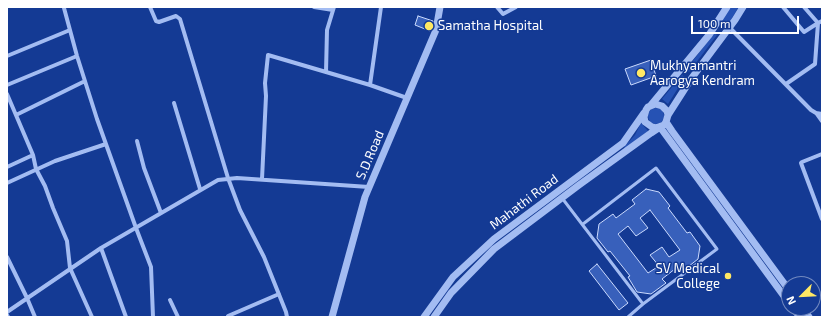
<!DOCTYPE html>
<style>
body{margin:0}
#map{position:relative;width:829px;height:324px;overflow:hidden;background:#143a94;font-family:"Exo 2",sans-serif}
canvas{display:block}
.frame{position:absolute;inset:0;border:8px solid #fff;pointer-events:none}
.north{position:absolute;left:781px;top:276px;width:40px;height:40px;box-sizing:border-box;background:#143a94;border:1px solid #7289bf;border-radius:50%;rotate:246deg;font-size:11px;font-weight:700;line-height:16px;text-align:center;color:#fff}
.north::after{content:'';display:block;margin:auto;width:14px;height:18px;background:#ffe864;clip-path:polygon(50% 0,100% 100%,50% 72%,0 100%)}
.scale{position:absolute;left:691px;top:16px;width:108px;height:18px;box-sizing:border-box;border:2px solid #fff;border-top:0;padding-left:5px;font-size:12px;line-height:14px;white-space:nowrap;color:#fff;-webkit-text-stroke:3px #143a94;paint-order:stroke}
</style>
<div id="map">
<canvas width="829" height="324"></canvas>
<div class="frame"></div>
<div class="north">N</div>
<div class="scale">100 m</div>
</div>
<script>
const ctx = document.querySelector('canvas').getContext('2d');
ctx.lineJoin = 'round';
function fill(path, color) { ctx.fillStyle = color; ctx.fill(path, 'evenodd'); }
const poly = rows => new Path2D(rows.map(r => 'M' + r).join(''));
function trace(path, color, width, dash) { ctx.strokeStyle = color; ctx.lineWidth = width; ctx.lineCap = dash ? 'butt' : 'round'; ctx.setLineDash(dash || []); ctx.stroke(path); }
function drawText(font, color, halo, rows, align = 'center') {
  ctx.font = font + ' "Exo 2",sans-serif'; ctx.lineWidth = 3; ctx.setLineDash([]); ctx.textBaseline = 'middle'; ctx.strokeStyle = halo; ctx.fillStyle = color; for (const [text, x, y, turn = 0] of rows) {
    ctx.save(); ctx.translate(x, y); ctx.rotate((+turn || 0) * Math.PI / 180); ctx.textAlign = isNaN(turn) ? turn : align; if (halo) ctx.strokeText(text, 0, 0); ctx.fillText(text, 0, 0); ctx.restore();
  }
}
fill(poly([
 [729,7,737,7,738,8,726,28,721,28,719,24],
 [714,33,717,35,689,72,686,70],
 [682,75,685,77,668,104,662,99],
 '648 116a8 8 0 1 1 16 0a8 8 0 1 1-16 0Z',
 [641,123,648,131,625,149,624,147,635,135]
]), '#2652b4');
const building = poly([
 [418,16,433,21,430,31,415,25,418,16],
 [651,60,656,76,631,85,625,69,651,60],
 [646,189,659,192,670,206,668,208,687,233,690,232,700,246,698,259,684,270,680,265,662,279,666,283,651,294,637,292,628,277,630,276,610,251,608,252,597,238,599,224,613,214,616,218,635,204,632,200,646,189],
 [650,210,680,250,669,257,662,247,650,255,659,266,648,273,618,234,628,226,636,236,648,228,640,218,650,210],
 [597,264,628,303,619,310,589,271,597,264]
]);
fill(building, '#3860bb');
trace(building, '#cbdafd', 1);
trace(poly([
 [562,198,643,304,717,249,656,168,583,224],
 [628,317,643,304]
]), '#a3bcf2', 3);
trace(poly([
 [150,7,156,21,159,22,176,16,180,19,228,178,240,210,264,257,286,312,287,317],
 [314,7,333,10],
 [334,7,327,30,326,72,370,85],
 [381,7,370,85,407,98],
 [497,7,503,14,516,7],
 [783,7,804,32,818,23],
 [804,7,818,23,822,21],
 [64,8,77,56,97,119,136,228,151,267,153,317],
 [730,28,811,110,816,113,822,114],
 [7,56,70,30],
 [786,84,815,64,818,23],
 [7,85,77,56],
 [7,94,33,155,36,169,45,186,53,208,67,241,70,268,92,317],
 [174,103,200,189],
 [817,114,822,121],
 [16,115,85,81],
 [137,141,144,168,161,213],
 [822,154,802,162,801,163,822,219],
 [7,167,33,155],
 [262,179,266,96,265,83,268,55,326,72],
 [7,183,55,161,106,144],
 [101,248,126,317],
 [7,257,27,298,35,317],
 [170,300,178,317],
 [7,312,101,248,218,180,237,178,369,187],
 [7,315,8,317],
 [228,316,279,294]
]), '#a3bcf2', 4);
trace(poly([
 [651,105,709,35,727,7],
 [668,115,667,111,662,106,655,104,648,107,646,110,644,117,645,122,652,127,656,128,664,125,666,122,668,115,691,79,735,20,743,7],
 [666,122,672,131,789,290],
 [793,308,800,317],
 [802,308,809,317],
 [332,317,365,197,436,30,440,7],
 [424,317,453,277,494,239,623,143,644,113],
 [434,317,451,293,494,249,579,185,651,133,660,127,789,303]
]), '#a3bcf2', 7);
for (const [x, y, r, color] of [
 [429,26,5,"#ffe864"],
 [641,73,5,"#ffe864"],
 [728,276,4,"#ffe864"]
]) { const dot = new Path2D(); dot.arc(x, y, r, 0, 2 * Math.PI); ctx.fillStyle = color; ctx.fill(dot); trace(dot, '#143a94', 1.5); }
drawText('13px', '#fff', '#143a94', [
 ["Samatha Hospital",438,26],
 ["Mukhyamantri",650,66],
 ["Aarogya Kendram",650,81],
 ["SV Medical",720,269,"right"],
 ["College",720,284,"right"]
], 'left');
drawText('13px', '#fff', '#143a94', [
 ["S.D.Road",370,155,-67],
 ["Mahathi Road",524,202,-37]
]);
</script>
